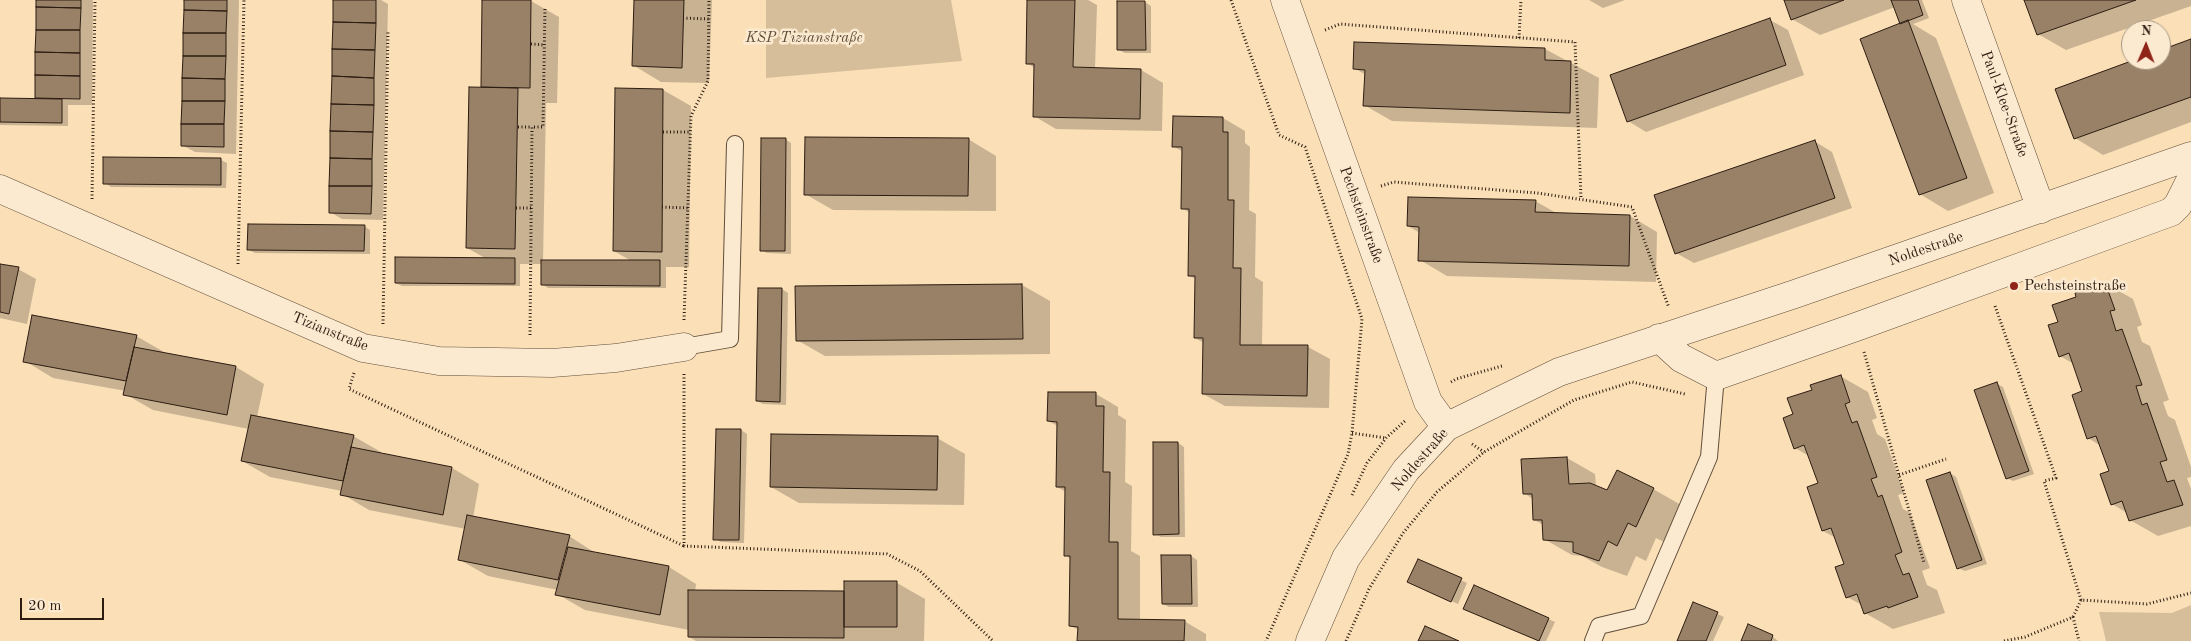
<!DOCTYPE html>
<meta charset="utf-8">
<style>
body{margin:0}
#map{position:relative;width:2191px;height:641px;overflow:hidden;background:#fadfb7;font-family:"Old Standard TT",serif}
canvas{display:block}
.north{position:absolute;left:2121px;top:20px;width:50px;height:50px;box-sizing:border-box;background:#fcead0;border:1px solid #a99884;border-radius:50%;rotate:1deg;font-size:14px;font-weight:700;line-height:20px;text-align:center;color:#2d1c11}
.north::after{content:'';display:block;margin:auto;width:18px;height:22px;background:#8f2418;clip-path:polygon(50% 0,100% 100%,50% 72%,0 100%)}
.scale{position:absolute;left:20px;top:598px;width:84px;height:22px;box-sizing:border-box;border:2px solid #2d1c11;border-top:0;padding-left:6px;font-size:15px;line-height:18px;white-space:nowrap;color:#2d1c11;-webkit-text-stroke:4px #fcead0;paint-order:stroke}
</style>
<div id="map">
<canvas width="2191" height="641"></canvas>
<div class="north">N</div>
<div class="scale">20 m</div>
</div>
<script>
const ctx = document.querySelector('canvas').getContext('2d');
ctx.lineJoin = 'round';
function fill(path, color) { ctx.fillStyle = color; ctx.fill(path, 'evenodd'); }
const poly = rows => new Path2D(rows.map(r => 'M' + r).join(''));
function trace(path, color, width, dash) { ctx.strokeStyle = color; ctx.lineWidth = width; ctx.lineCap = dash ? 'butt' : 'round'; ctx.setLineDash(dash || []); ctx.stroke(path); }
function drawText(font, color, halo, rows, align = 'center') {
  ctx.font = font + ' "Old Standard TT",serif'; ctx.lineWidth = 5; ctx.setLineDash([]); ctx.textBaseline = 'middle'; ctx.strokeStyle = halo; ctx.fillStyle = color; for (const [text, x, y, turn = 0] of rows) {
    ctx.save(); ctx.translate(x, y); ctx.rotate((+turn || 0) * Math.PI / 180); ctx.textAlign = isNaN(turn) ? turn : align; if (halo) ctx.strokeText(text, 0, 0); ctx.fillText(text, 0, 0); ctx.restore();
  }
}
fill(poly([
 [766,0,951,0,962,61,766,78],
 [2191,605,2191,641,2106,641,2099,612,2172,613]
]), '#d7be9b');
fill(poly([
 [37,0,93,0,92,105,68,105,68,126,0,125,0,99,40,100,36,97],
 [185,0,239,0,236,154,195,152,182,145],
 [335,0,381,0,388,4,383,220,342,219,330,212],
 [483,0,531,1,559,17,557,103,546,103,543,261,633,262,614,251,616,90,663,90,691,106,689,267,666,267,666,288,548,288,542,284,542,264,520,264,520,286,402,286,396,283,487,259,467,248,482,89],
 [635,0,712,0,709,83,661,82,633,65],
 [1029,0,1088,0,1097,5,1095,69,1141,70,1163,83,1162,131,1056,129,1034,116,1035,68,1027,63],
 [1589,0,1625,0,1603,8],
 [1785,0,1922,0,1929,18,1913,24,1936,38,1994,193,1948,211,1920,194,1903,24,1895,7,1820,35,1792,19],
 [2025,0,2191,0,2191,6,2066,50,2038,34],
 [1118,2,1145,2,1151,6,1151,53,1125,53,1119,50],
 [1770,20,1788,30,1804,75,1646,132,1628,121],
 [2191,41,2191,122,2103,155,2075,138,2138,60,2161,60,2161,51],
 [1545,49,1599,78,1597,128,1392,121,1364,105,1366,75,1354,68],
 [1223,118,1245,131,1245,143,1250,147,1249,210,1256,214,1255,277,1263,282,1262,346,1308,347,1330,359,1329,408,1225,406,1203,394,1204,343,1195,338,1196,279,1189,276,1190,213,1182,208,1183,152,1173,146],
 [785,139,791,143,791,254,767,253,761,250],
 [968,139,996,156,996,211,833,210,805,194],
 [1814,141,1832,152,1852,208,1694,263,1676,253],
 [221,160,227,163,226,188,111,187,105,183],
 [1535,201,1558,214,1630,216,1657,232,1656,282,1447,276,1420,260,1420,233,1408,226],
 [364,226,370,230,370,254,255,253,249,250],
 [0,265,18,269,36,279,27,324,0,318],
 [2105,283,2133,299,2142,325,2137,327,2142,342,2150,346,2169,400,2163,402,2168,416,2175,420,2191,467,2191,477,2187,478,2191,489,2191,526,2158,536,2130,520,2127,513,2112,504,2110,472,2101,446,2088,438,2084,392,2074,364,2060,356,2060,322,2078,298],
 [1022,285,1050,301,1050,354,825,356,797,340],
 [782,289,788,293,786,405,763,404,757,401],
 [136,336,164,352,164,354,236,367,264,384,257,417,353,436,381,452,381,454,452,468,479,484,473,518,569,536,597,554,669,567,696,584,695,592,845,592,897,583,925,599,924,641,696,641,689,637,689,630,585,610,557,594,558,590,488,576,460,560,466,529,369,510,342,494,342,491,270,477,242,461,249,429,153,410,125,394,126,391,53,378,25,361],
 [1840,376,1868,392,1877,418,1872,420,1877,434,1885,439,1904,493,1898,495,1903,509,1910,513,1930,568,1922,571,1927,585,1937,590,1945,613,1893,629,1865,613,1862,605,1847,597,1845,565,1836,538,1823,531,1819,484,1809,456,1795,448,1795,415,1813,390],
 [1997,384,2003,387,2034,474,2013,481,2007,478],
 [1096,394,1118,407,1118,415,1126,420,1125,482,1132,486,1131,551,1140,556,1140,621,1184,621,1206,634,1206,641,1079,641,1079,630,1071,626,1071,559,1065,555,1066,492,1057,487,1058,426,1048,421],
 [741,430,747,434,744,543,721,542,715,539],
 [937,438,965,454,964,505,799,503,771,487],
 [1178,443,1184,447,1185,537,1161,537,1155,534],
 [1567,458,1595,474,1596,486,1608,492,1653,489,1681,505,1664,542,1656,538,1646,561,1636,556,1627,576,1602,567,1582,556,1572,555,1544,539,1544,525,1534,520,1533,499,1524,493],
 [1950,473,1956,477,1987,564,1965,571,1958,568],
 [1191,556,1197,560,1198,607,1169,607,1163,604,1163,557],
 [1419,560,1467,583,1458,604,1415,585],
 [1474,587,1555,622,1546,641,1540,641,1471,611],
 [1694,603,1724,617,1713,641,1678,641],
 [1749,626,1773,637,1778,641,1742,641]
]), '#0003');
const building = poly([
 [36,0,81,0,81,8,36,7,36,0],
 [184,0,227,0,227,11,184,10,184,0],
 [333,0,376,0,376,23,333,22,333,0],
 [482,0,531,0,530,88,481,87,482,0],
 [634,0,684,0,682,68,632,66,634,0],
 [1027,0,1075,0,1073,67,1141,69,1140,119,1033,117,1034,64,1026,64,1027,0],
 [1784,0,1844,0,1791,20,1784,0],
 [1891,0,1918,0,1923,15,1900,24,1891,0],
 [2024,0,2136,0,2037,35,2024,0],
 [1117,1,1145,1,1146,50,1117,50,1117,1],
 [36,7,81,8,80,30,36,30,36,7],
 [184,10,227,11,226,33,183,33,184,10],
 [1770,18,1786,65,1627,122,1610,75,1770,18],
 [1908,20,1967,178,1919,195,1860,39,1908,20],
 [333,22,376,23,375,50,332,49,333,22],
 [36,30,80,30,80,53,35,52,36,30],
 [183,33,226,33,226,56,183,56,183,33],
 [2191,39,2191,97,2074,139,2055,89,2134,60,2161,60,2161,50,2191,39],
 [1354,42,1545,48,1545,60,1571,61,1570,113,1363,106,1365,70,1353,69,1354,42],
 [332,49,375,50,374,78,332,76,332,49],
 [35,52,80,53,80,76,35,75,35,52],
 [183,56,226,56,225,79,182,78,183,56],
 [35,75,80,76,80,99,35,98,35,75],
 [332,76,374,78,374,105,331,104,332,76],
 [182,78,225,79,225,101,182,101,182,78],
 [469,87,518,88,515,249,466,248,469,87],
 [615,88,663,89,662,252,613,251,615,88],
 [0,98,62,99,62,123,0,122,0,98],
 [182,101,225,101,224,124,181,124,182,101],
 [331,104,374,105,373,132,330,131,331,104],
 [1173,116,1223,117,1223,132,1228,132,1228,200,1234,200,1233,268,1241,268,1240,345,1308,345,1307,396,1202,394,1203,338,1194,338,1195,276,1188,276,1189,209,1181,209,1182,147,1172,147,1173,116],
 [181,124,224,124,224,147,181,146,181,124],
 [330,131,373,132,372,159,330,158,330,131],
 [805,137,969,138,968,196,804,195,805,137],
 [761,138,786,138,785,251,760,251,761,138],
 [1815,140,1835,198,1675,254,1654,195,1815,140],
 [103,157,221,158,221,185,103,184,103,157],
 [330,158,372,159,372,186,329,186,330,158],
 [329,186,372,186,371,214,329,213,329,186],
 [1408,197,1536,200,1535,212,1630,215,1629,266,1418,261,1419,227,1407,226,1408,197],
 [248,224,365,225,364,251,247,250,248,224],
 [395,257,515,258,515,284,395,283,395,257],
 [541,260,660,260,660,286,541,285,541,260],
 [0,264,19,267,9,314,0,312,0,264],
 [2105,282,2115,310,2110,311,2116,331,2122,329,2142,385,2136,386,2142,405,2147,403,2167,460,2160,462,2167,482,2174,480,2183,505,2129,521,2122,501,2111,505,2100,474,2109,471,2096,436,2087,439,2072,395,2082,391,2069,353,2059,357,2048,325,2058,322,2052,305,2076,297,2075,293,2105,282],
 [1022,284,1023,339,796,341,795,286,1022,284],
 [758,288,782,288,780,402,756,401,758,288],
 [32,315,137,335,126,381,23,362,32,315],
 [134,347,236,366,227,415,123,395,134,347],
 [1841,375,1850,402,1845,404,1852,423,1857,421,1877,477,1871,479,1878,497,1882,495,1902,552,1895,555,1903,575,1909,573,1918,597,1888,608,1887,606,1864,614,1857,594,1846,598,1835,567,1844,564,1831,528,1822,531,1807,487,1818,483,1804,445,1794,449,1783,418,1793,414,1787,398,1812,390,1810,385,1841,375],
 [1997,382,2029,471,2006,479,1974,390,1997,382],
 [1048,392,1096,392,1096,406,1104,406,1103,472,1110,472,1109,542,1118,542,1118,619,1185,620,1184,641,1077,641,1078,627,1069,626,1070,556,1064,556,1065,487,1056,487,1057,422,1047,421,1048,392],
 [251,415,354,435,343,481,241,461,251,415],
 [716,429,741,429,739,540,713,540,716,429],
 [771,434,938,436,937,490,770,487,771,434],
 [1153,442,1178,442,1179,534,1153,535,1153,442],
 [351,447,452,467,443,515,340,495,351,447],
 [1567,457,1569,484,1590,483,1607,490,1617,470,1654,488,1636,527,1628,523,1617,546,1608,541,1599,561,1573,552,1573,542,1543,540,1542,520,1533,520,1532,494,1523,494,1521,459,1567,457],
 [1950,472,1982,560,1957,569,1926,480,1950,472],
 [467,515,570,535,558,580,458,560,467,515],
 [568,547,669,566,660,615,555,595,568,547],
 [1161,555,1191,555,1192,604,1162,604,1161,555],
 [1418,559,1462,578,1451,602,1407,582,1418,559],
 [844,581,897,581,897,627,844,627,844,581],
 [1474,585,1549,618,1539,641,1463,609,1474,585],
 [688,590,844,591,844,638,688,637,688,590],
 [1693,602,1718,612,1706,641,1677,641,1693,602],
 [1748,624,1773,635,1771,641,1741,641,1748,624],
 [1425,626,1459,641,1418,641,1425,626]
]);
fill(building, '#988167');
trace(building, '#2d1c11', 1);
const lane = poly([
 [684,347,730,339,735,144],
 [1593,641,1599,626,1641,616,1709,457,1716,376]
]);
const street = poly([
 [1285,0,1428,402,1446,427],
 [1966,0,2041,209],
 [0,189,363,348,439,361,552,363,616,358,684,347],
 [1659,338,1681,358,1716,376,1856,327,2171,212,2178,205,2191,179],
 [1310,641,1346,558,1406,470,1446,427,1559,372,1795,294,2191,156]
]);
trace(lane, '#604d3a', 18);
trace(street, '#604d3a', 29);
trace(poly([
 [1231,0,1279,135,1305,147,1362,319,1352,433,1348,454,1266,641],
 [683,18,709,19],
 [1325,30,1340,24,1575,42,1581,199],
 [1519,38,1521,0],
 [531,44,544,45],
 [518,127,532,127],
 [663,132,690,132],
 [1381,186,1394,182,1537,193,1632,207,1669,308],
 [92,199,95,0],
 [662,207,688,208],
 [516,208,531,208],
 [238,264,244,0],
 [1995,306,2056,478,2044,481,2081,600],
 [684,320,691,116,708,81,709,0],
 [383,324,388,30],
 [530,335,532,127,543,127,545,7],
 [1864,352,1924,563],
 [354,373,349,389,684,546],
 [684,374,684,546,887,554,920,571,993,641],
 [1451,382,1456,379,1502,366],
 [1352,433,1386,438],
 [1472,444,1484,452],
 [1899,475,1946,459],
 [1352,495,1367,463,1386,438,1406,420],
 [2073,617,2079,641],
 [1346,641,1369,589,1403,533,1437,492,1484,452,1574,400,1632,382,1685,394],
 [2004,641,2025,637,2073,617,2081,600,2147,604,2191,593]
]), '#2d1c11', 3, [1, 2.5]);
trace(lane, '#fcead0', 16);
trace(street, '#fcead0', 28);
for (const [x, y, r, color] of [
 [2014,286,5,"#8f2418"]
]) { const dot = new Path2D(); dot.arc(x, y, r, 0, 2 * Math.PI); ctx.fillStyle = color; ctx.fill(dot); trace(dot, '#fcead0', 2); }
drawText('italic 15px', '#604d3a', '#fcead0', [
 ["KSP Tizianstraße",804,38]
]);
drawText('15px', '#2d1c11', '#fcead0', [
 ["Paul-Klee-Straße",2004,104,70],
 ["Pechsteinstraße",1361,215,70],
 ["Noldestraße",1926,249,-19],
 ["Tizianstraße",330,332,22],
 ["Noldestraße",1420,460,-49]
]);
drawText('15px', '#2d1c11', '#fcead0', [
 ["Pechsteinstraße",2024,286]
], 'left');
</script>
